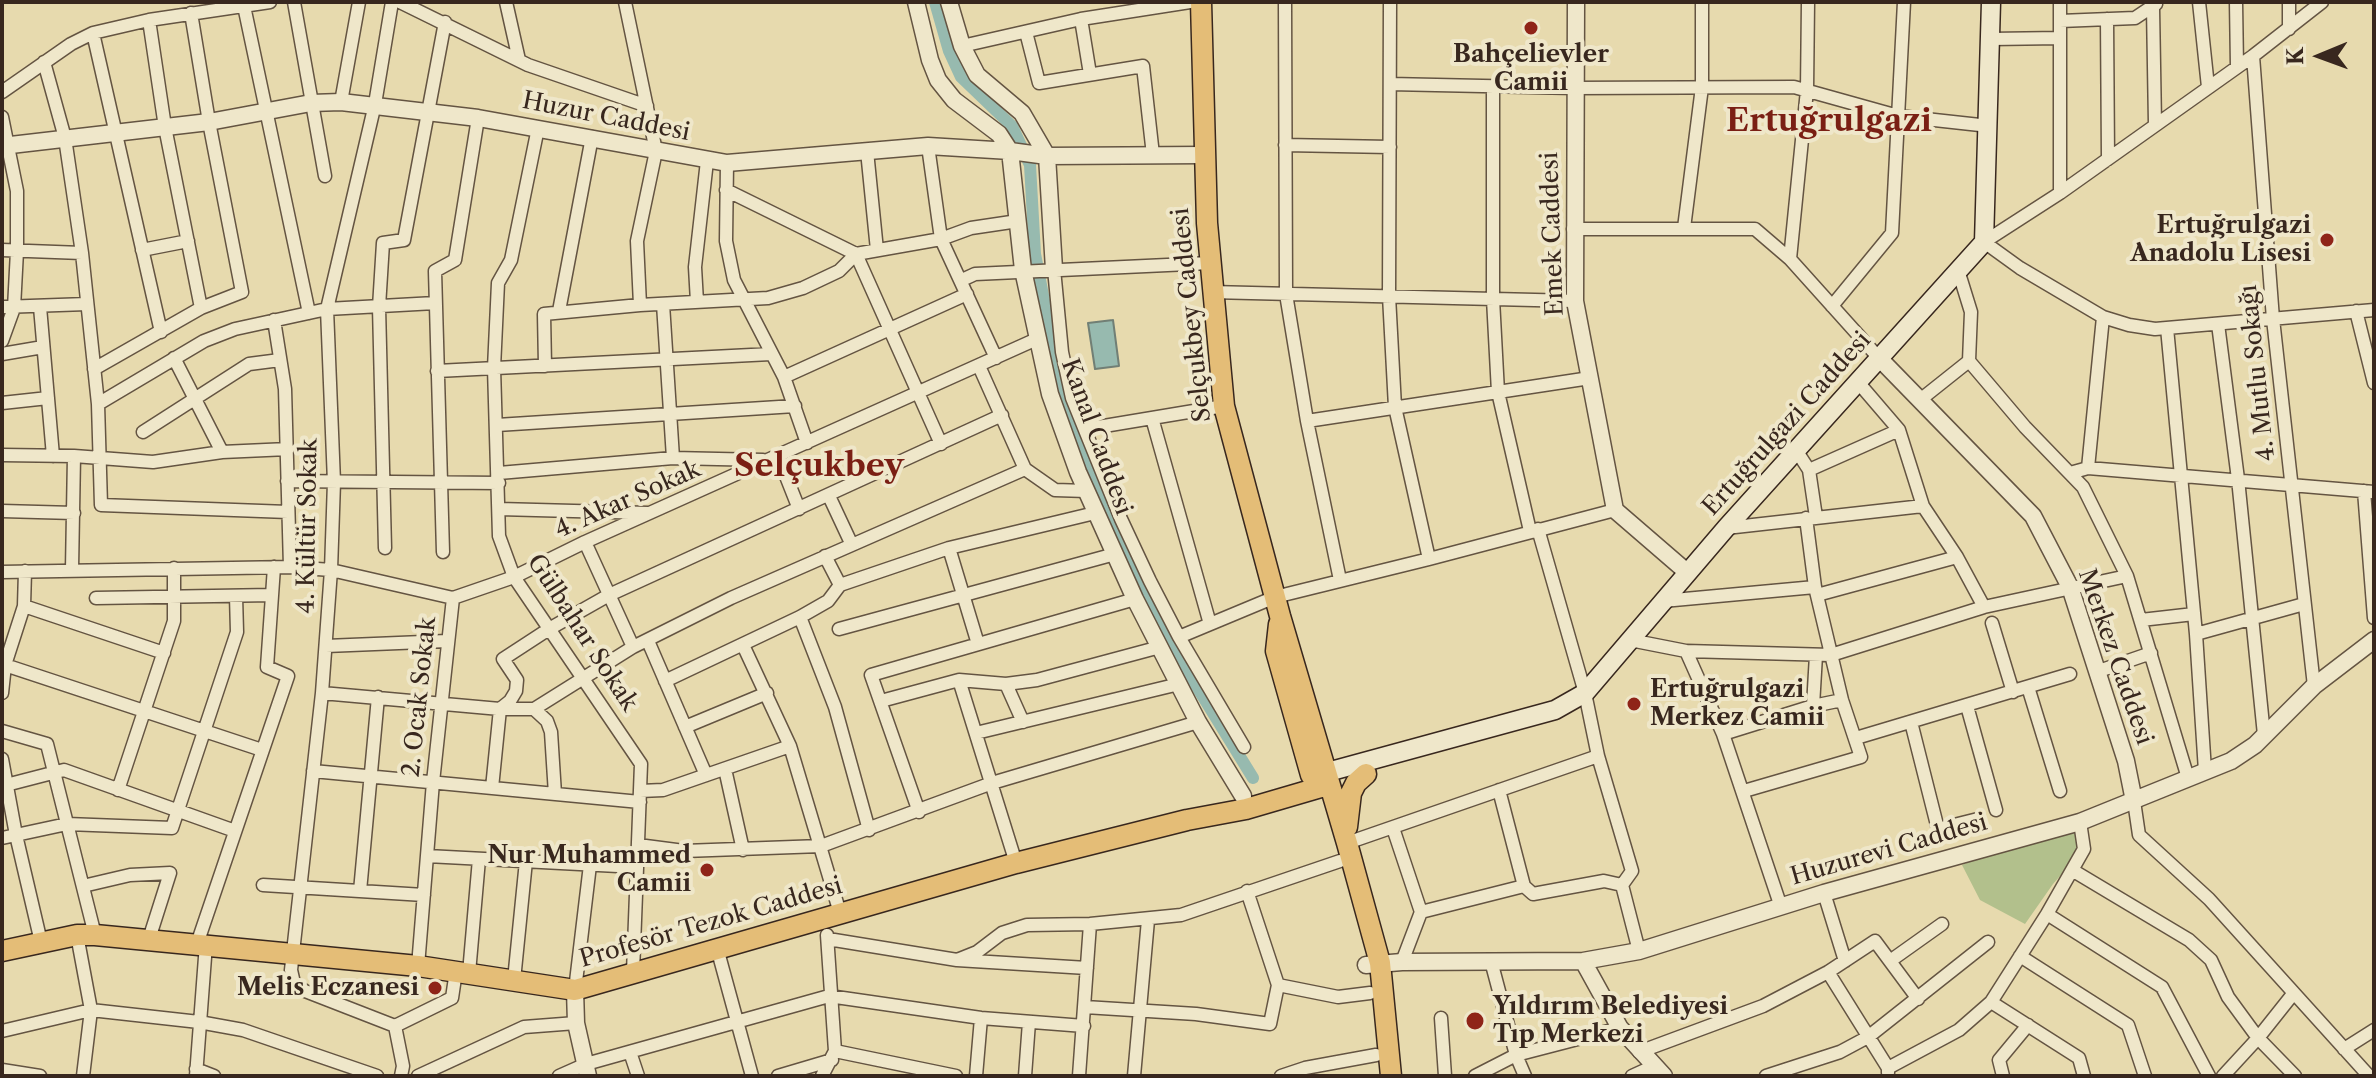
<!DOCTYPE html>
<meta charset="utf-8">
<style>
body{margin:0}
#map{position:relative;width:2376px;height:1078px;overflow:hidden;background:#e7daae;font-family:"Libre Caslon Text",serif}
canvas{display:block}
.frame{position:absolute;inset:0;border:4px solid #38271e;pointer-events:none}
.north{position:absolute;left:2280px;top:16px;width:80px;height:80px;-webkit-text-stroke:6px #efe7ca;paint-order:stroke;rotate:269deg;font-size:22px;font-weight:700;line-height:32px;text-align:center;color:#38271e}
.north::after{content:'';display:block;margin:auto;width:28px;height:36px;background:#38271e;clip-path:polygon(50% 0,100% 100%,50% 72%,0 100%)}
</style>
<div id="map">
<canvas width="2376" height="1078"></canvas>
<div class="frame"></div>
<div class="north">K</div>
</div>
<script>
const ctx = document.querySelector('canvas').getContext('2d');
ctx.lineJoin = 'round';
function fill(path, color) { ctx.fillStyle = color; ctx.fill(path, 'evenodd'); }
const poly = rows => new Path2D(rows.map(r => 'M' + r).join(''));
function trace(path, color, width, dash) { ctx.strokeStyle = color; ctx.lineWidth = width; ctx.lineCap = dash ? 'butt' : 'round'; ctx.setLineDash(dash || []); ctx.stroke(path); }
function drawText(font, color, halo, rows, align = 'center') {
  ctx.font = font + ' "Libre Caslon Text",serif'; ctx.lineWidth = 8; ctx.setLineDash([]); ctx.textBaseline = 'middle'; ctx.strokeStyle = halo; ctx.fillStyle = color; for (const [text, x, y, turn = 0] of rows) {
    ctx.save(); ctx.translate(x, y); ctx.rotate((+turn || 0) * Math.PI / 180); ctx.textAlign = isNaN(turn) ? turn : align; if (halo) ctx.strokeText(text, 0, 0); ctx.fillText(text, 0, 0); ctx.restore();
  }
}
fill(poly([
 [2080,822,2084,849,2053,884,2025,924,1980,900,1962,865,2037,833]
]), '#b2c08c');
const water = poly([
 [1113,320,1119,366,1095,369,1088,323,1113,320]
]);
fill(water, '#97baaf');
trace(water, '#717f75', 2);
trace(poly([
 [935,2,949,51,961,77,1012,126,1030,165,1035,254,1063,399,1112,523,1162,630,1253,778]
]), '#97baaf', 12);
const minor = poly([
 [294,2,325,176],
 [392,2,375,104,327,309,334,482,331,570,322,693,291,970,294,983,305,991,395,1026],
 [400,2,528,65,647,106],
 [506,2,519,60],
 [625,2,656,151,637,241,640,305],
 [1285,2,1286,294,1307,421,1340,580],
 [1390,2,1389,296,1395,407,1429,559],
 [1808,2,1807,90,1790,259,1878,357],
 [2199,2,2208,87],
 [2236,2,2237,67],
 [2289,2,2289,29],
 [2322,2,2253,56,2060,193,1984,242,2020,268,2103,317,2129,325,2155,329,2374,310],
 [244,6,309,313],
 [2153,8,2155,124],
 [1081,19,1090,74],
 [2107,19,2108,159],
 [149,20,165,127,201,308],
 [2060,21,2135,18,2156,4],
 [1026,32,1039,83,1143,66,1153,155],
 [93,33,161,332],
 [1991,39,2060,38],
 [962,46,1081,19,1190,2],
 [2253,56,2273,319,2314,686],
 [44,62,65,138,82,253,98,404,101,505,288,512],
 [1390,84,1575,88,1794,87,1898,116,1989,126],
 [1493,86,1493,299,1498,392,1530,531],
 [2,92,71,44,93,33,149,20,270,2],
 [341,102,359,2],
 [2,117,17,191,17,251,14,308,2,341],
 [538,128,511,260,498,283,494,368,499,536,514,577,641,764,633,972],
 [1285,145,1390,147],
 [928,146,941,239,996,358],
 [867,151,877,250],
 [727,163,726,241,734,280,784,377,807,443],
 [726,190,856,254,941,239,971,228,1018,221],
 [2060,193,2060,2],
 [1684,228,1702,87,1702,2],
 [1573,229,1755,229,1790,259],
 [2,250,82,253],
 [142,250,188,241],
 [1054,269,1062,352,1072,398,1121,519,1150,581,1179,637,1244,747],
 [1958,270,1971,312,1969,361,2025,427,2083,487,2127,576,2188,778],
 [962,280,975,274,1210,263],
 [1211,292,1575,301],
 [697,302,695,267,707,161],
 [663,304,673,458],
 [1832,306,1892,233,1904,2],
 [2,307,87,304],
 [40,307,53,456],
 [559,311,592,137],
 [2356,311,2374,383],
 [274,320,285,389,290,567],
 [2218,324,2238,479,2264,735],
 [2167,328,2196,634,2205,771],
 [2,354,43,347],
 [174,358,222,452],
 [545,366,544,314,640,305,768,298,803,288,839,271,856,254,941,444],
 [979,366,1025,469],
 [94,369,201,308,242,292,209,122,191,13],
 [437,371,771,354],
 [784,377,967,294],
 [1857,381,1899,430,1923,506,1957,557,1984,607],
 [1920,400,1969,361],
 [2,403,48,398],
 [98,404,204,341,235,329,327,309,435,303],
 [1152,418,1210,624],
 [1307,421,1590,378],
 [497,425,795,406],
 [1086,429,1224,406],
 [143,432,249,364,280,360],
 [1796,450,1809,470,1816,517],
 [2,455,74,456,153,462,222,452,288,449],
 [778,456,799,509],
 [2088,468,2103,317],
 [1809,470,1899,430],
 [499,473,673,458,763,460],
 [2070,473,2088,468,2374,492],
 [287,481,499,483],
 [2364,491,2374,618],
 [829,496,851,543],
 [499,509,648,513],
 [2,511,74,513],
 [1726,528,1923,506],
 [1538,529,1585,693,1598,756,1632,871,1622,885,1639,951],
 [585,542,633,647],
 [385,548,379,307,383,243,404,240,445,22],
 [949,548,978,644],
 [443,552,435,271,455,260,478,118],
 [825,556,840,585,949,548,1095,513],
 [72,569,74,456],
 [2,572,290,567,331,570,453,598,433,782,418,966],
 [1817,595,1957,557],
 [96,598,272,595],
 [453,598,514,577,585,542,1039,338],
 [1663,601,1815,587],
 [24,606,164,653],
 [800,617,835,707,869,830],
 [2141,620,2194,614],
 [1992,623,2013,692],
 [839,629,1115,554],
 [2196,634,2304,604],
 [1179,637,1275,597,1429,559,1615,510],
 [1630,640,1686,651,1723,734,1781,907],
 [648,641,706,775],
 [743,645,790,746,840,913],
 [326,646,447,641],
 [1686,651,1831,655,1984,607,2127,576],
 [2,664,262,750],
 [2096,672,2151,653],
 [959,680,1016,863],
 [665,681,800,617,828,601,840,585],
 [1006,684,1037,680,1160,647],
 [2028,687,2060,791],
 [2,693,5,665,24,606,25,571],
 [322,693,500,709,534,709,547,721,551,732,555,794],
 [881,701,959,680,1006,684,1023,722],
 [1813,706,1816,655],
 [1967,706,1996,810],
 [534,709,633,647,731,598,1025,469,1055,490,1087,491],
 [1911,722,1938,829,1978,819],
 [685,727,767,693],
 [2,731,47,744,95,935],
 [976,733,1179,684],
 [1723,734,1813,706,1842,700],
 [1856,738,2070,674],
 [2,759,16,835,41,942],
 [725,769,743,850],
 [313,771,640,802],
 [6,785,64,770,235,831],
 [492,788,500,709,510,701,516,691,517,680,503,659,549,629,609,595,1002,415],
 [118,790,174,621,174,568],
 [1499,790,1524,886],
 [640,791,663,790,790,746],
 [1744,791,1861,757,1842,700,1815,587,1806,518],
 [2134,801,2139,835,2209,899,2369,1076],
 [919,812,871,675,1135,599],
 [1393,828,1421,912,1402,962],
 [2,838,67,824,172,828,237,632,236,596],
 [1347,843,1598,756],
 [638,845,684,851,821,846,992,783,1198,722],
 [427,856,637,867],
 [2072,870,2189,940,2211,960,2228,997,2258,1038,2295,1076],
 [263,885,424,895],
 [83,886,130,875,170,873,149,939],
 [360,891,378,697],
 [1247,891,1278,985],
 [1824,893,1845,961],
 [1421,912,1524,886,1533,894,1604,881,1622,885],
 [2047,914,2162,987,2209,1076],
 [77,935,91,1010,83,1076],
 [828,939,957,960,1087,968],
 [197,944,288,676,267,667,274,567],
 [717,948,752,1076],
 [2020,956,2128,1025,2145,1076],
 [957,960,977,952,1002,933,1027,925,1090,924,1181,915,1340,861],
 [1491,961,1516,1055,1525,1076],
 [1890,961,1942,924],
 [1828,972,1888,1068,1888,1073],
 [469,973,479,859],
 [514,980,526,861],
 [575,990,590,865],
 [1991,1002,2079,1058,2084,1076],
 [1085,1007,1196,1014,1270,1024,1278,985,1338,997,1370,993],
 [1441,1018,1445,1076],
 [2,1031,91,1010,199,1022,243,1030,377,1076],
 [2344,1049,2374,1030],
 [835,1051,956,1076],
 [630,1052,638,1076],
 [1639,1052,1763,1006,1828,972,1875,941,1918,999],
 [1888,1068,1959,1030,1991,1002,2047,914,2084,849,2080,822],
 [196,1069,214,1076],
 [2,1070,40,1076],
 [196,1076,206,944],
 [401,1076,403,1066,395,1026,452,998,456,971],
 [418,1076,524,1027,576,1023],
 [559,1076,586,1064,829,996,981,1018,1084,1026],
 [778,1076,832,1060],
 [822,1076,835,1051,827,935],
 [976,1076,981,1018],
 [1025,1076,1029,1022],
 [1079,1076,1090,924],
 [1134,1076,1148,920],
 [1281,1076,1305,1068,1376,1055],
 [1475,1076,1516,1055,1620,1028],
 [1632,1076,1654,1066],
 [1766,1076,1840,1052,1868,1037,1988,942],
 [2003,1076,1999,1060,2028,1025],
 [2223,1076,2258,1038,2293,994]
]);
const tertiary = poly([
 [916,2,930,60,938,80,954,100,999,134,1010,151,1023,270,1050,394,1078,472,1135,599,1198,722,1243,796],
 [949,2,962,46,977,75,1022,113,1047,156,1054,269],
 [1576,2,1575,301,1615,510,1688,573],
 [2,146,209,122,311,103,341,102,478,118,727,163,928,146,1010,151,1047,156,1204,155],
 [1878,357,2033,516,2070,587,2126,761,2134,801],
 [1583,961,1620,1028,1664,1076],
 [1366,965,1402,962,1583,961,1639,951,1824,893,2080,822,2231,761,2255,745,2314,686,2374,640],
 [575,990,576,1023,588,1076]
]);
const secondary = poly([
 [1324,773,1555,710,1585,693,1726,528,1984,242,1991,2]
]);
const primary = poly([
 [1201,2,1207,223,1224,406,1280,616,1347,843,1380,963,1391,1076],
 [1279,624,1276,651,1311,775],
 [1347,827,1351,793,1356,783,1366,774],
 [2,951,77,935,95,935,418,966,575,990,1016,863,1187,820,1246,809,1328,785]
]);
trace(minor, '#645442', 15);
trace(tertiary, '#645442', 19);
trace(secondary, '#38271e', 21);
trace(primary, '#38271e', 23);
trace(minor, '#efe7ca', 12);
trace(tertiary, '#efe7ca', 16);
trace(secondary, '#efe7ca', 18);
trace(primary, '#e4bd77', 20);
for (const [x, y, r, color] of [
 [1531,28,8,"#8f2418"],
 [2327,240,8,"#8f2418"],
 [1634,704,8,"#8f2418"],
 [707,870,8,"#8f2418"],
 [435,988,8,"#8f2418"],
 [1475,1021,10,"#8f2418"]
]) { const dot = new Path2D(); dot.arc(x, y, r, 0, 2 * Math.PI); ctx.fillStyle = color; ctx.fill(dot); trace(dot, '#efe7ca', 3); }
drawText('bold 24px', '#38271e', '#efe7ca', [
 ["Bahçelievler",1531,55,"center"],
 ["Camii",1531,83,"center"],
 ["Ertuğrulgazi",2311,226],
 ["Anadolu Lisesi",2311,254],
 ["Ertuğrulgazi",1650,690,"left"],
 ["Merkez Camii",1650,718,"left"],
 ["Nur Muhammed",691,856],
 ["Camii",691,884],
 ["Melis Eczanesi",419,988],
 ["Yıldırım Belediyesi",1493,1007,"left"],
 ["Tıp Merkezi",1493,1035,"left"]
], 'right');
drawText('24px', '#38271e', '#efe7ca', [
 ["Huzur Caddesi",606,117,11],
 ["Emek Caddesi",1553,234,-92],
 ["Selçukbey Caddesi",1192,315,-96],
 ["4. Mutlu Sokağı",2258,373,-96],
 ["Ertuğrulgazi Caddesi",1787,424,-48],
 ["Kanal Caddesi",1096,437,70],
 ["4. Akar Sokak",628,500,-24],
 ["4. Kültür Sokak",308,526,-89],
 ["Gülbahar Sokak",582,633,57],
 ["Merkez Caddesi",2115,657,71],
 ["2. Ocak Sokak",420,697,-84],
 ["Huzurevi Caddesi",1889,850,-16],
 ["Profesör Tezok Caddesi",711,923,-16]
]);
drawText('bold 32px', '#7a1f14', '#efe7ca', [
 ["Ertuğrulgazi",1829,122],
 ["Selçukbey",819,467]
]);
</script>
